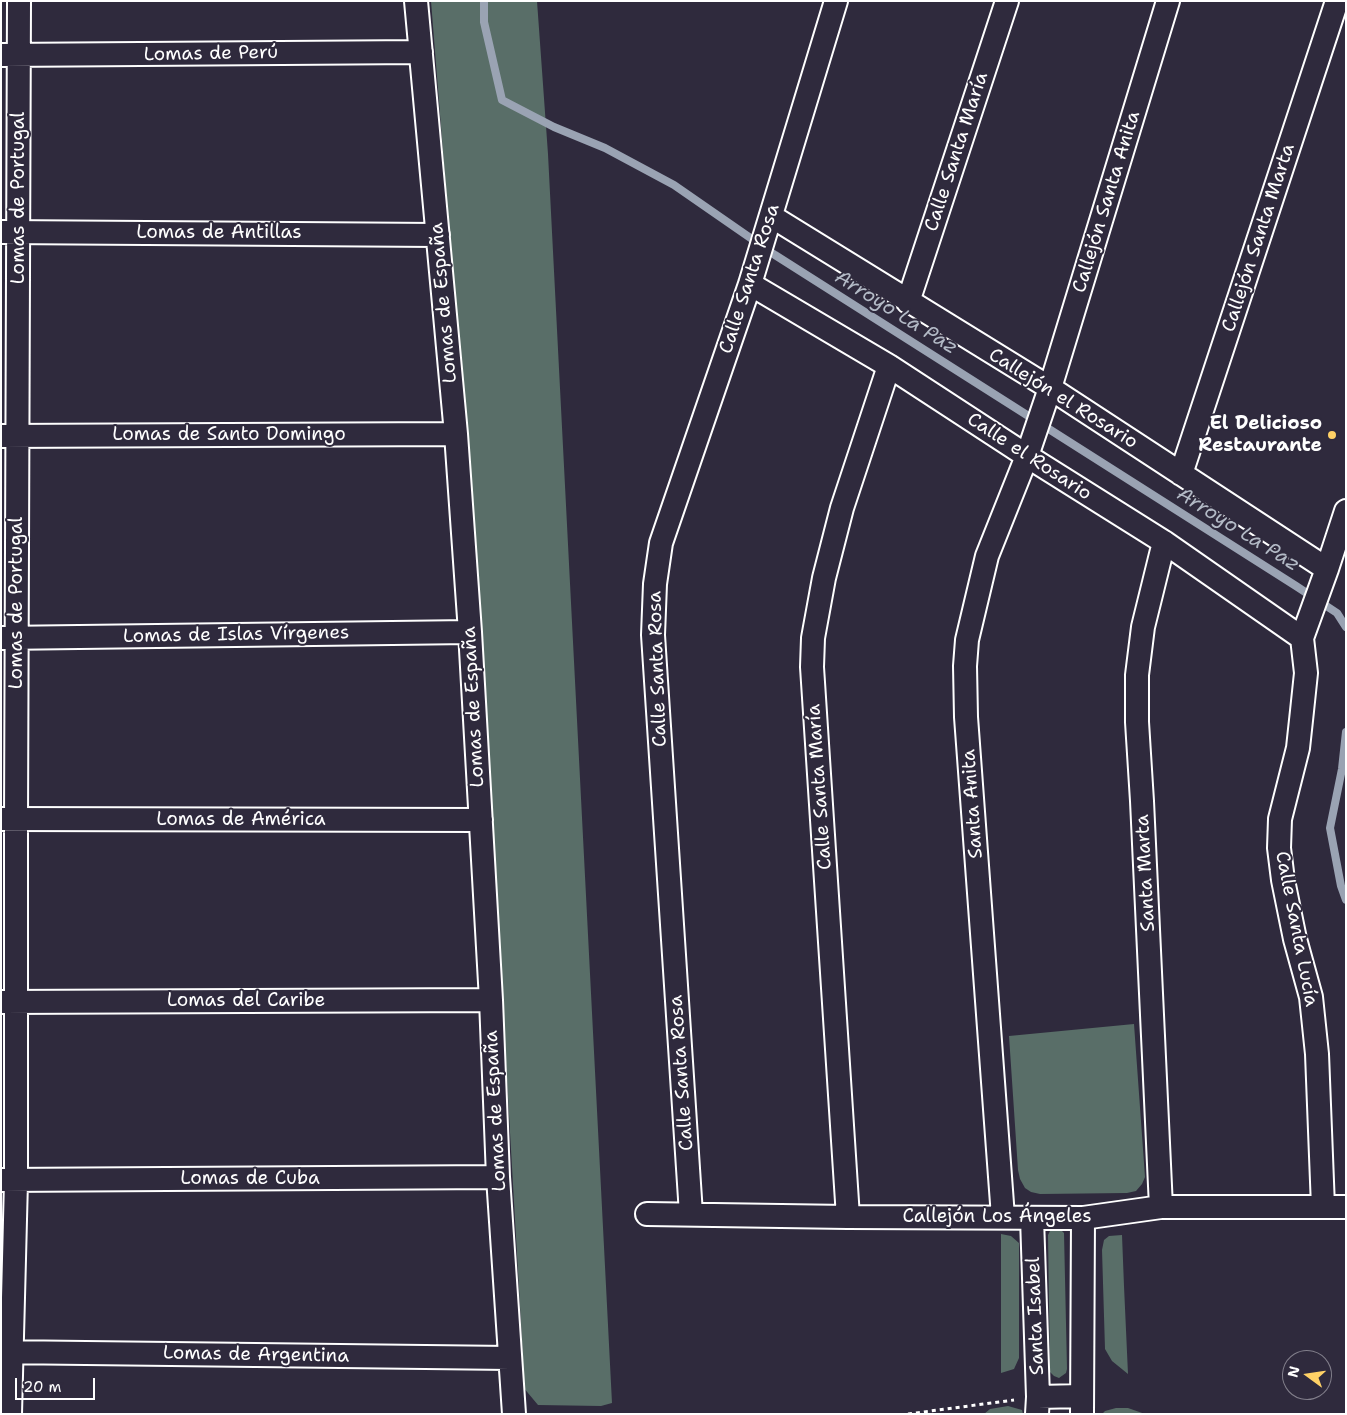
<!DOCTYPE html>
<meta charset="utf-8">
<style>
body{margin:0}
#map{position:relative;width:1347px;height:1415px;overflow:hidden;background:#2f2a3d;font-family:"Shantell Sans",sans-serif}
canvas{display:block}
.frame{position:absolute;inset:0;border:2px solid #fff;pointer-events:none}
.north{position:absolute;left:1282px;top:1350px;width:50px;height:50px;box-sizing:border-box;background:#2f2a3d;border:1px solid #827f8b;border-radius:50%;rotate:284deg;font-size:14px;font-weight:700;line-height:20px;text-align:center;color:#fff}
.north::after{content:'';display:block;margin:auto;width:18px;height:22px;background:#ffd166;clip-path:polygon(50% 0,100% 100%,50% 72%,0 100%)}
.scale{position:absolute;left:15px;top:1378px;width:80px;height:22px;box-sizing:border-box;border:2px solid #fff;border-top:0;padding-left:6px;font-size:15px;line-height:18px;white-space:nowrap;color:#fff;-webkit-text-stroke:4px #2f2a3d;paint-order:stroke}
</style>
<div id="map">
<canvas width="1347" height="1415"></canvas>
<div class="frame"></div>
<div class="north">N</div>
<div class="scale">20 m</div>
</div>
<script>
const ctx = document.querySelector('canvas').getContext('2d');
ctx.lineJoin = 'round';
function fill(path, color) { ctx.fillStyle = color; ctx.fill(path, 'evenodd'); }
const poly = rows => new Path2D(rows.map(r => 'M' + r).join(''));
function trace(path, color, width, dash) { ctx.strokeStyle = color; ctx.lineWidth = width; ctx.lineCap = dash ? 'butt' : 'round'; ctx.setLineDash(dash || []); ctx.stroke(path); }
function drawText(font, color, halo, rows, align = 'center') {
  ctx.font = font + ' "Shantell Sans",sans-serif'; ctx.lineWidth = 4; ctx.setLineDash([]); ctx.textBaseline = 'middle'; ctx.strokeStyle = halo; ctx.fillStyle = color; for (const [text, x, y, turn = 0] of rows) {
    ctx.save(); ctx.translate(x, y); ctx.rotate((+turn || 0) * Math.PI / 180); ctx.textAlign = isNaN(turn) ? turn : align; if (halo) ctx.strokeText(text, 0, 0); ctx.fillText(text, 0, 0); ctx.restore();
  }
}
fill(poly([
 [431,1,537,1,548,154,612,1403,601,1406,538,1405,523,1387,523,1359,482,643],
 [1134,1024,1145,1177,1142,1184,1136,1191,1127,1193,1040,1194,1031,1192,1025,1188,1020,1179,1018,1170,1009,1036],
 [1056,1229,1062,1231,1064,1233,1067,1369,1066,1373,1059,1378,1054,1376,1050,1372,1048,1235,1050,1231],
 [1001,1234,1011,1236,1019,1243,1019,1358,1014,1369,1001,1373],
 [1122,1235,1124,1286,1128,1374,1112,1361,1105,1349,1102,1250,1104,1240,1109,1236],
 [1008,1406,1022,1410,1023,1414,984,1414,990,1409],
 [1116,1408,1128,1408,1145,1414,1102,1414,1105,1411]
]), '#596e68');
trace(poly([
 [484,1,484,22,502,100,554,127,605,148,674,185,775,255,1296,586,1337,613,1346,627],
 [1346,732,1342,769,1330,828,1341,886,1346,900]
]), '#9aa3b3', 8);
const minor = poly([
 [416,1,456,434,470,632,491,1000,498,1177,514,1414],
 [1,55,421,52],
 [771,216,1050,388,1327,569],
 [1,232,438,235],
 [750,284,889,366,1027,456,1164,542,1302,638],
 [908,302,1007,1],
 [1,436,456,434],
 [1181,474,1337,1],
 [1,638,470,632],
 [2,819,481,820],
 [2,1002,491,1000],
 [2,1180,498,1177],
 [1161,1207,1142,801,1137,722,1137,675,1143,627,1164,542],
 [1323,1207,1317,1054,1311,997,1295,939,1283,880,1279,848,1280,819,1298,748,1302,711,1306,673,1302,638,1327,569,1346,511],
 [647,1214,848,1217,1083,1218,1161,1207,1346,1207],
 [691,1214,653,635,655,584,661,543,750,284,836,1],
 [848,1217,812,667,813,638,824,578,842,508,889,366],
 [1003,1217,966,717,965,666,967,640,987,556,1027,456,1050,388,1168,1],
 [1032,1218,1038,1397,1037,1414],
 [1,1352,510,1358],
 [1038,1397,1082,1396],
 [10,1414,16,1181,16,819,19,1],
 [1082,1414,1083,1218]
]);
trace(minor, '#fff', 26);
trace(poly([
 [908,1414,1014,1400]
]), '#fff', 3, [4, 4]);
trace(minor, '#2f2a3d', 22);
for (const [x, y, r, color] of [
 [1332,435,5,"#ffd166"]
]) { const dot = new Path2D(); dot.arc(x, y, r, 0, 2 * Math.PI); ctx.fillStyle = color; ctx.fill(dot); trace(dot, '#2f2a3d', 2); }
drawText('19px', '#fff', '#2f2a3d', [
 ["Lomas de Perú",211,54,-1],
 ["Calle Santa María",957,152,-72],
 ["Lomas de Portugal",19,198,-90],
 ["Callejón Santa Anita",1107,202,-73],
 ["Lomas de Antillas",219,233],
 ["Callejón Santa Marta",1259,238,-72],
 ["Calle Santa Rosa",750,279,-72],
 ["Lomas de España",444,303,-95],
 ["Callejón el Rosario",1063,399,32],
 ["Lomas de Santo Domingo",229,435],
 ["Calle el Rosario",1029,457,33],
 ["Lomas de Portugal",17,603,-90],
 ["Lomas de Islas Vírgenes",236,635,-1],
 ["Calle Santa Rosa",658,669,-92],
 ["Lomas de España",474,707,-93],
 ["Calle Santa María",820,787,-94],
 ["Santa Anita",973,804,-94],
 ["Lomas de América",241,820],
 ["Santa Marta",1146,873,-93],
 ["Calle Santa Lucía",1296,929,79],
 ["Lomas del Caribe",246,1001],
 ["Calle Santa Rosa",682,1073,-94],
 ["Lomas de España",496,1111,-93],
 ["Lomas de Cuba",250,1179],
 ["Callejón Los Ángeles",997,1217],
 ["Santa Isabel",1036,1316,-92],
 ["Lomas de Argentina",256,1355,1]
]);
drawText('bold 19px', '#fff', '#2f2a3d', [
 ["El Delicioso",1322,424],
 ["Restaurante",1322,446]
], 'right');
drawText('italic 20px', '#b3bac6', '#2f2a3d', [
 ["Arroyo La Paz",896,313,32],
 ["Arroyo La Paz",1238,530,32]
]);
</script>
